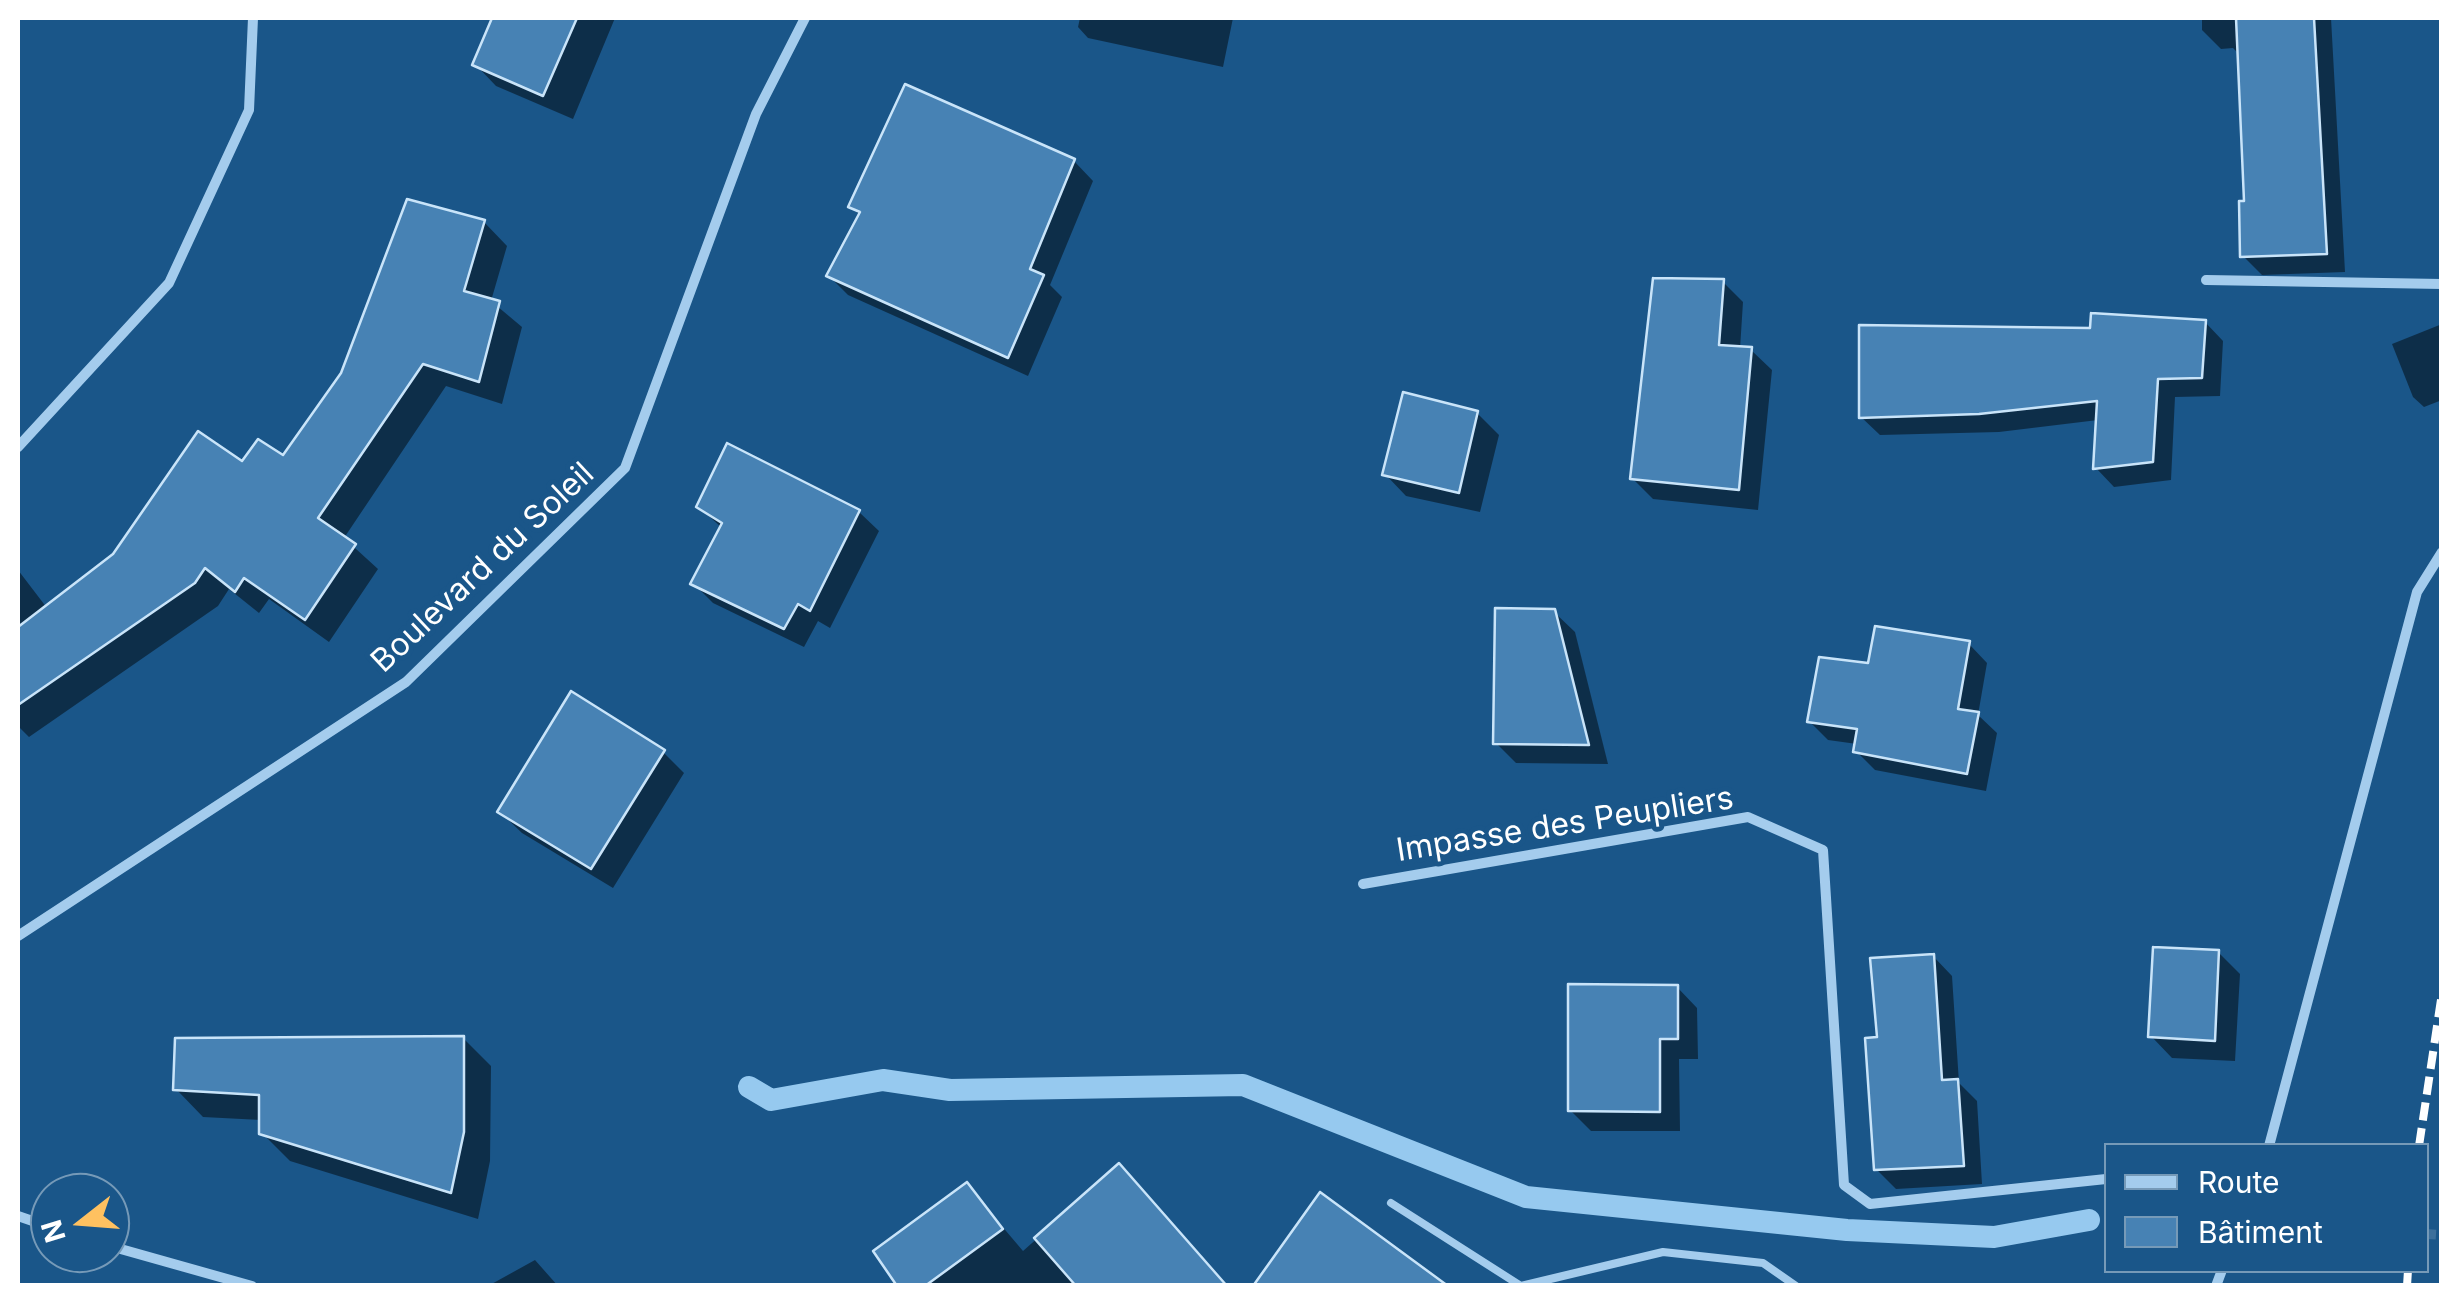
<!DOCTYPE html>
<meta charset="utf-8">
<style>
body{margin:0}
#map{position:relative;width:2459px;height:1303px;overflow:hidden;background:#1a5689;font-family:Inter,sans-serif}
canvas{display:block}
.frame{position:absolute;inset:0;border:20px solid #fff;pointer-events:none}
.legend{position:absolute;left:2104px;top:1143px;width:325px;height:130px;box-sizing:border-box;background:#1a5689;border:2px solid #769ab8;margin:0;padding:12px 18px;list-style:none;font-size:30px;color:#fff}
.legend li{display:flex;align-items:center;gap:20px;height:50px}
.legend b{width:50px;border:2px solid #769ab8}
.north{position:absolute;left:30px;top:1173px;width:100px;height:100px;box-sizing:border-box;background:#1a5689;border:2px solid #769ab8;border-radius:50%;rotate:253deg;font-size:28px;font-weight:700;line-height:40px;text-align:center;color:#fff}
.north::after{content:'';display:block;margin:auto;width:35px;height:45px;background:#ffc160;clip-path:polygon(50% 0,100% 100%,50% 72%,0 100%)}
</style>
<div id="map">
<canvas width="2459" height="1303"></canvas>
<div class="frame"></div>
<ul class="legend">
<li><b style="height:12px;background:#a4cced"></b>Route</li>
<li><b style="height:28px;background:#4782b4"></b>Bâtiment</li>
</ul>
<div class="north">N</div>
</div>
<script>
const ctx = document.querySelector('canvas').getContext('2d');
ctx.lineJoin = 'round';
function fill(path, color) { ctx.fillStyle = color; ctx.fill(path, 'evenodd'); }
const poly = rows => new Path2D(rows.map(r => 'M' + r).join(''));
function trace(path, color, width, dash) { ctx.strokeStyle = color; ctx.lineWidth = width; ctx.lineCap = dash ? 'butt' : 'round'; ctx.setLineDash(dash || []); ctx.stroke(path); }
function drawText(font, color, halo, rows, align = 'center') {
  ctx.font = font + ' Inter,sans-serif'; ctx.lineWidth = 10; ctx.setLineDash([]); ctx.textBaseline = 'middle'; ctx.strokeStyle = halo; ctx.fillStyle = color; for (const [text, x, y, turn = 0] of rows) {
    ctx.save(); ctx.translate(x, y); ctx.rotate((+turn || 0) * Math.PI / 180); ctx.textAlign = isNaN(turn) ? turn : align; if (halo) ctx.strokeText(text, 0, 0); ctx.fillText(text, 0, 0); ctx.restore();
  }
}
fill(poly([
 [495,18,615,18,573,119,496,86,475,64],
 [1080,18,1233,18,1223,67,1088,38,1078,27],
 [2202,18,2331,18,2345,272,2262,275,2243,256,2246,203,2240,55,2233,48,2221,49,2202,30],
 [1074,161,1093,181,1050,285,1062,297,1028,376,848,295,829,276,861,216,851,206],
 [484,222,507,246,491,301,522,327,502,404,446,386,344,538,378,569,329,642,269,599,259,613,229,589,218,606,29,737,18,726,18,570,47,608,243,465,283,459],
 [1723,282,1743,302,1740,349,1751,350,1772,370,1758,510,1653,499,1632,478],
 [2205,322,2223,341,2220,396,2175,397,2171,480,2114,487,2096,468,2098,420,1999,432,1880,435,1861,417,2093,331],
 [2442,324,2442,400,2424,407,2413,397,2392,344],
 [1477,413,1499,435,1480,512,1406,496,1385,474],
 [699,507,859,512,879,531,830,628,818,621,804,647,713,603,693,583,722,528],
 [1554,612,1575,632,1608,764,1516,763,1496,743],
 [1969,644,1987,663,1978,715,1997,733,1986,791,1875,770,1856,751,1857,744,1828,740,1809,721,1870,666],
 [663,752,684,773,613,888,522,833,500,812],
 [2218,952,2240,974,2235,1061,2172,1058,2151,1036],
 [1933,956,1952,976,1959,1083,1977,1101,1982,1184,1896,1189,1876,1169,1879,1039],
 [1677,987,1697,1008,1698,1059,1679,1059,1680,1131,1591,1131,1570,1110],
 [463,1038,491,1066,490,1161,478,1219,290,1161,262,1133,261,1120,203,1117,176,1089],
 [1119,1166,1227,1286,900,1286,967,1185,1023,1251],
 [535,1260,558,1286,488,1286]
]), '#0007');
trace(poly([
 [749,1087,771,1100,883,1080,950,1090,1243,1085,1526,1197,1847,1230,1994,1237,2089,1220]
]), '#96c9ef', 22);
const building = poly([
 [492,18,577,18,543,96,472,65,492,18],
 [2236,18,2314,18,2327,254,2240,257,2239,201,2244,201,2236,18],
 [905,84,1075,159,1030,269,1044,275,1008,358,826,276,860,212,848,207,905,84],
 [407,199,485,220,464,291,500,301,479,382,423,364,318,518,356,544,305,620,244,578,235,592,205,568,195,583,18,705,18,627,113,554,198,431,242,461,258,439,283,455,341,373,407,199],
 [1653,278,1724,279,1719,345,1752,347,1739,490,1630,479,1653,278],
 [2091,313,2206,320,2202,378,2158,379,2153,462,2093,469,2097,401,1979,414,1859,418,1859,325,2090,328,2091,313],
 [1403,392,1478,411,1459,493,1382,475,1403,392],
 [727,443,860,510,810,611,798,604,784,629,690,584,722,523,696,507,727,443],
 [1495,608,1555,609,1589,745,1493,744,1495,608],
 [1875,626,1970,641,1958,709,1979,712,1967,774,1853,752,1857,729,1807,722,1819,657,1868,663,1875,626],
 [571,691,665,750,591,869,497,812,571,691],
 [2153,947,2219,950,2215,1041,2148,1037,2153,947],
 [1934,954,1942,1080,1958,1079,1964,1166,1874,1170,1865,1038,1877,1037,1870,958,1934,954],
 [1568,984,1678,985,1678,1039,1660,1039,1660,1112,1568,1111,1568,984],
 [464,1036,464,1132,451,1193,259,1134,259,1095,173,1090,175,1038,464,1036],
 [1119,1163,1227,1286,1076,1286,1034,1238,1119,1163],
 [967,1182,1003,1229,925,1286,897,1286,873,1251,967,1182],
 [1320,1192,1448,1286,1253,1286,1320,1192]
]);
fill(building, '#4782b4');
trace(building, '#c9e4f9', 2.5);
trace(poly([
 [2426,1234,2442,1235]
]), '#3c6f9b', 10, [10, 5]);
trace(poly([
 [1391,1203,1521,1286],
 [1521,1286,1663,1252,1763,1263,1796,1286]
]), '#a4cced', 8);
trace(poly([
 [2206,280,2442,284],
 [18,447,169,283,249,110,253,18],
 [1363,884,1748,817,1823,850,1844,1185,1870,1204,2106,1179],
 [18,936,406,682,625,468,756,114,805,18],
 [2269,1146,2417,592,2442,552],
 [18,1216,50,1227],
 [110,1246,252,1286],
 [2216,1286,2222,1270]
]), '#a4cced', 10);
trace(poly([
 [2419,1146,2442,993],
 [2407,1286,2408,1270]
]), '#fff', 8, [18, 8]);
drawText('32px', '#fff', '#1a5689', [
 ["Boulevard du Soleil",483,568,-43],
 ["Impasse des Peupliers",1565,825,-9]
]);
</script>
